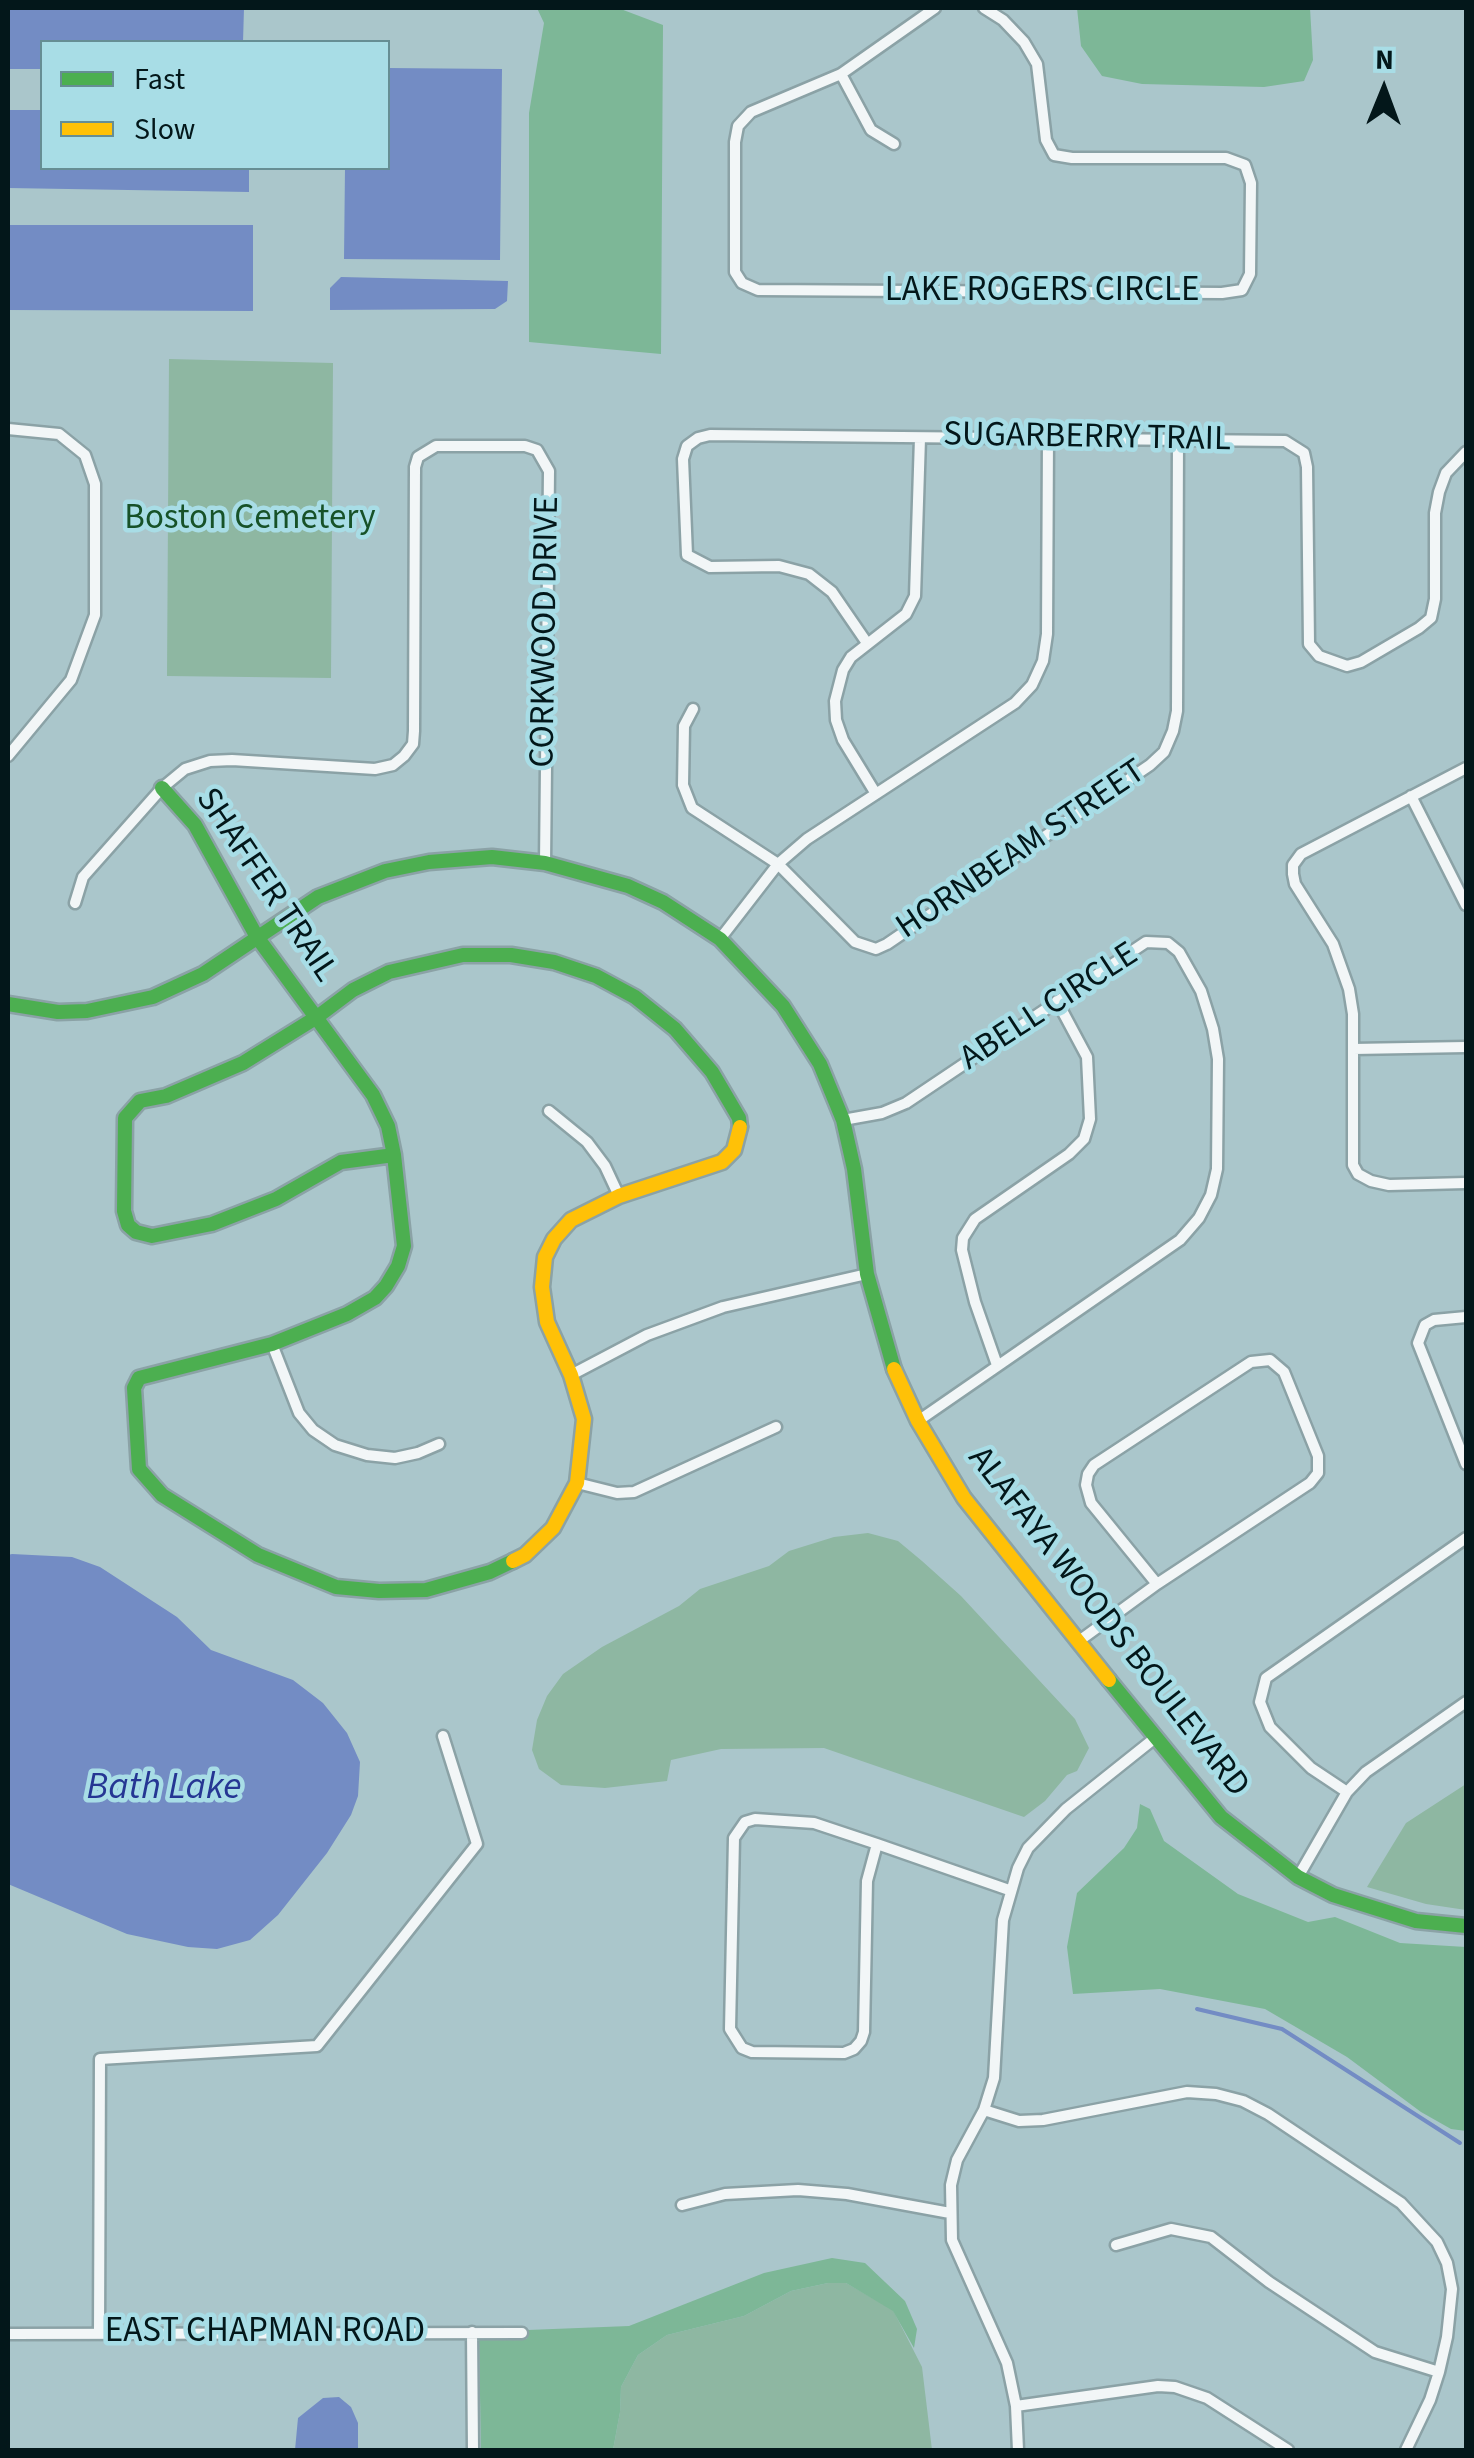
<!DOCTYPE html>
<style>
body{margin:0}
#map{position:relative;width:1474px;height:2458px;overflow:hidden;background:#aac6cb;font-family:"Source Sans 3",sans-serif}
canvas{display:block}
.frame{position:absolute;inset:0;border:10px solid #03171a;pointer-events:none}
.legend{position:absolute;left:40px;top:40px;width:350px;height:130px;box-sizing:border-box;background:#a8dde6;border:2px solid #668e94;margin:0;padding:12px 18px;list-style:none;font-size:30px;color:#03171a}
.legend li{display:flex;align-items:center;gap:20px;height:50px}
.legend b{width:50px;border:2px solid #668e94}
.north{position:absolute;left:1334px;top:40px;width:100px;height:100px;-webkit-text-stroke:8px #a8dde6;paint-order:stroke;rotate:1deg;font-size:28px;font-weight:700;line-height:40px;text-align:center;color:#03171a}
.north::after{content:'';display:block;margin:auto;width:35px;height:45px;background:#03171a;clip-path:polygon(50% 0,100% 100%,50% 72%,0 100%)}
</style>
<div id="map">
<canvas width="1474" height="2458"></canvas>
<div class="frame"></div>
<ul class="legend">
<li><b style="height:12px;background:#4caf50"></b>Fast</li>
<li><b style="height:12px;background:#ffc107"></b>Slow</li>
</ul>
<div class="north">N</div>
</div>
<script>
const ctx = document.querySelector('canvas').getContext('2d');
ctx.lineJoin = 'round';
function fill(path, color) { ctx.fillStyle = color; ctx.fill(path, 'evenodd'); }
const poly = rows => new Path2D(rows.map(r => 'M' + r).join(''));
function trace(path, color, width, dash) { ctx.strokeStyle = color; ctx.lineWidth = width; ctx.lineCap = dash ? 'butt' : 'round'; ctx.setLineDash(dash || []); ctx.stroke(path); }
function drawText(font, color, halo, rows, align = 'center') {
  ctx.font = font + ' "Source Sans 3",sans-serif'; ctx.lineWidth = 9; ctx.setLineDash([]); ctx.textBaseline = 'middle'; ctx.strokeStyle = halo; ctx.fillStyle = color; for (const [text, x, y, turn = 0] of rows) {
    ctx.save(); ctx.translate(x, y); ctx.rotate((+turn || 0) * Math.PI / 180); ctx.textAlign = isNaN(turn) ? turn : align; if (halo) ctx.strokeText(text, 0, 0); ctx.fillText(text, 0, 0); ctx.restore();
  }
}
fill(poly([
 [169,359,333,363,331,678,167,676],
 [868,1533,898,1541,922,1561,961,1596,1075,1719,1089,1748,1077,1771,1067,1775,1045,1801,1024,1817,824,1748,721,1749,671,1760,667,1781,605,1788,561,1785,539,1769,532,1750,537,1720,547,1696,563,1674,602,1647,679,1606,700,1589,769,1566,789,1551,834,1537],
 [1466,1784,1466,1910,1426,1904,1367,1887,1406,1823],
 [828,2283,846,2283,893,2310,922,2367,932,2450,613,2450,620,2412,621,2387,638,2355,667,2335,744,2316,791,2291]
]), '#8eb7a2');
fill(poly([
 [537,8,618,8,663,25,661,354,529,342,529,113,544,23],
 [1077,8,1310,8,1313,60,1304,81,1264,87,1142,84,1102,76,1081,46],
 [1140,1804,1150,1809,1164,1841,1238,1894,1308,1922,1335,1917,1400,1943,1466,1947,1466,2131,1451,2129,1421,2112,1347,2057,1265,2009,1160,1989,1073,1994,1067,1947,1077,1893,1124,1848,1137,1828],
 [832,2258,865,2263,905,2301,917,2329,914,2348,893,2311,846,2283,828,2283,791,2291,744,2316,667,2335,638,2355,621,2387,620,2412,613,2450,481,2450,479,2338,527,2339,528,2330,629,2326,764,2273]
]), '#7db797');
fill(poly([
 [8,8,244,8,243,42,42,42,42,69,8,69],
 [388,68,502,69,500,260,344,259,345,168,388,168],
 [8,110,42,110,42,168,249,168,249,192,8,188],
 [10,225,253,225,253,311,9,310],
 [341,277,508,281,507,301,495,309,330,310,330,288],
 [12,1554,72,1557,100,1567,177,1617,211,1650,293,1680,323,1703,347,1733,360,1762,358,1796,351,1815,327,1853,278,1915,250,1940,217,1949,188,1947,127,1934,8,1884,8,1555],
 [339,2397,351,2407,358,2423,358,2450,295,2450,298,2418,323,2398]
]), '#738cc4');
trace(poly([
 [1197,2009,1282,2029,1460,2143]
]), '#738cc4', 4);
const street = poly([
 [935,8,841,74,751,112,738,126,735,142,735,272,742,283,758,290,1222,293,1242,290,1250,274,1251,183,1245,165,1226,158,1072,158,1054,155,1046,140,1037,64,1024,42,1003,20,984,8],
 [841,74,871,130,894,144],
 [8,429,59,434,85,455,95,484,95,615,71,680,8,756],
 [867,643,832,592,809,574,779,566,710,567,687,555,683,459,687,446,698,438,710,435,1285,441,1304,453,1307,467,1309,644,1319,656,1347,666,1361,662,1419,628,1431,618,1435,599,1435,513,1439,492,1446,473,1466,452],
 [693,709,684,726,683,785,692,808,778,864,855,942,876,949,887,944,1150,765,1164,752,1173,731,1177,711,1178,440],
 [1466,768,1301,854,1293,865,1293,874,1295,884,1333,944,1349,989,1353,1014,1353,1165,1358,1174,1371,1181,1389,1185,1466,1183],
 [876,794,843,740,836,720,835,701,843,670,851,657,906,614,915,596,920,438],
 [1411,796,1466,905],
 [75,903,83,877,162,788,185,769,210,761,232,760,375,769,393,765,404,756,413,744,414,731,415,467,418,457,436,446,525,446,537,450,549,471,545,863],
 [720,939,778,864,807,839,1015,703,1032,685,1043,661,1047,634,1048,438],
 [1353,1049,1466,1047],
 [549,1111,587,1142,605,1166,619,1196],
 [843,1120,882,1113,906,1103,1146,942,1168,943,1179,952,1201,991,1213,1029,1218,1059,1217,1169,1211,1195,1199,1218,1180,1240,918,1421],
 [1466,1317,1434,1320,1425,1325,1418,1343,1466,1464],
 [272,1344,299,1413,313,1430,335,1445,367,1455,395,1458,418,1453,439,1444],
 [997,1365,975,1302,962,1250,963,1238,975,1219,1069,1154,1084,1139,1090,1119,1087,1057,1057,1001],
 [571,1375,647,1335,723,1307,867,1274],
 [577,1483,617,1493,634,1492,776,1427],
 [1079,1641,1157,1584,1310,1483,1318,1473,1318,1456,1284,1372,1270,1360,1251,1362,1094,1465,1088,1474,1086,1485,1091,1503,1157,1584],
 [1347,1792,1311,1768,1270,1727,1260,1702,1266,1678,1466,1538],
 [877,1844,867,1881,864,2032,861,2041,854,2049,844,2053,752,2052,742,2048,730,2029,734,1838,745,1822,755,1819,814,1823,877,1844,1009,1890],
 [1298,1877,1347,1792,1366,1772,1466,1702],
 [984,2110,1019,2121,1043,2120,1187,2092,1216,2094,1243,2101,1268,2114,1401,2203,1437,2242,1447,2263,1452,2289,1447,2337,1439,2372,1430,2400,1406,2450],
 [682,2205,725,2194,798,2190,847,2194,950,2213],
 [1116,2245,1171,2229,1211,2237,1269,2282,1375,2352,1439,2372],
 [472,2332,473,2450],
 [8,2334,522,2333],
 [99,2334,100,2059,317,2046,477,1844,443,1736],
 [1016,2406,1158,2386,1175,2387,1207,2398,1288,2450],
 [1018,2450,1016,2406,1007,2363,952,2240,951,2185,957,2160,984,2110,994,2078,1003,1920,1018,1868,1028,1848,1066,1809,1155,1738]
]);
const fast = poly([
 [162,788,195,825,257,937,373,1095,388,1126,394,1155,404,1246,398,1266,386,1286,375,1298,347,1314,272,1344,139,1378,134,1388,139,1469,162,1495,258,1555,336,1587,379,1591,426,1590,490,1572,513,1561],
 [8,1004,58,1012,87,1011,153,997,203,974,318,897,385,871,429,862,492,857,545,863,628,886,663,902,720,939,783,1006,820,1064,843,1120,854,1169,867,1274,894,1369],
 [394,1155,341,1162,276,1199,212,1224,152,1236,136,1232,128,1225,124,1211,125,1118,140,1101,166,1096,243,1063,317,1017,353,990,389,972,463,955,511,955,554,962,596,976,635,997,675,1029,712,1072,739,1118,740,1127],
 [1109,1680,1221,1817,1298,1877,1333,1895,1416,1921,1466,1926]
]);
const slow = poly([
 [894,1369,918,1421,964,1498,1109,1680],
 [513,1561,525,1555,553,1528,577,1483,584,1419,571,1375,547,1322,542,1287,545,1257,554,1239,571,1220,619,1196,722,1162,734,1150,740,1127]
]);
trace(street, '#8ba2a6', 15);
trace(fast, '#8ba2a6', 19);
trace(slow, '#8ba2a6', 19);
trace(street, '#f2f6f7', 10);
trace(fast, '#4caf50', 14);
trace(slow, '#ffc107', 14);
drawText('35px', '#03171a', '#a8dde6', [
 ["LAKE ROGERS CIRCLE",1042,292],
 ["SUGARBERRY TRAIL",1087,439,1],
 ["CORKWOOD DRIVE",547,632,-89],
 ["HORNBEAM STREET",1022,851,-34],
 ["SHAFFER TRAIL",265,886,56],
 ["ABELL CIRCLE",1050,1008,-33],
 ["ALAFAYA WOODS BOULEVARD",1107,1623,52],
 ["EAST CHAPMAN ROAD",265,2333]
]);
drawText('35px', '#175228', '#a8dde6', [
 ["Boston Cemetery",250,520]
]);
drawText('italic 38px', '#253693', '#a8dde6', [
 ["Bath Lake",164,1790]
]);
</script>
